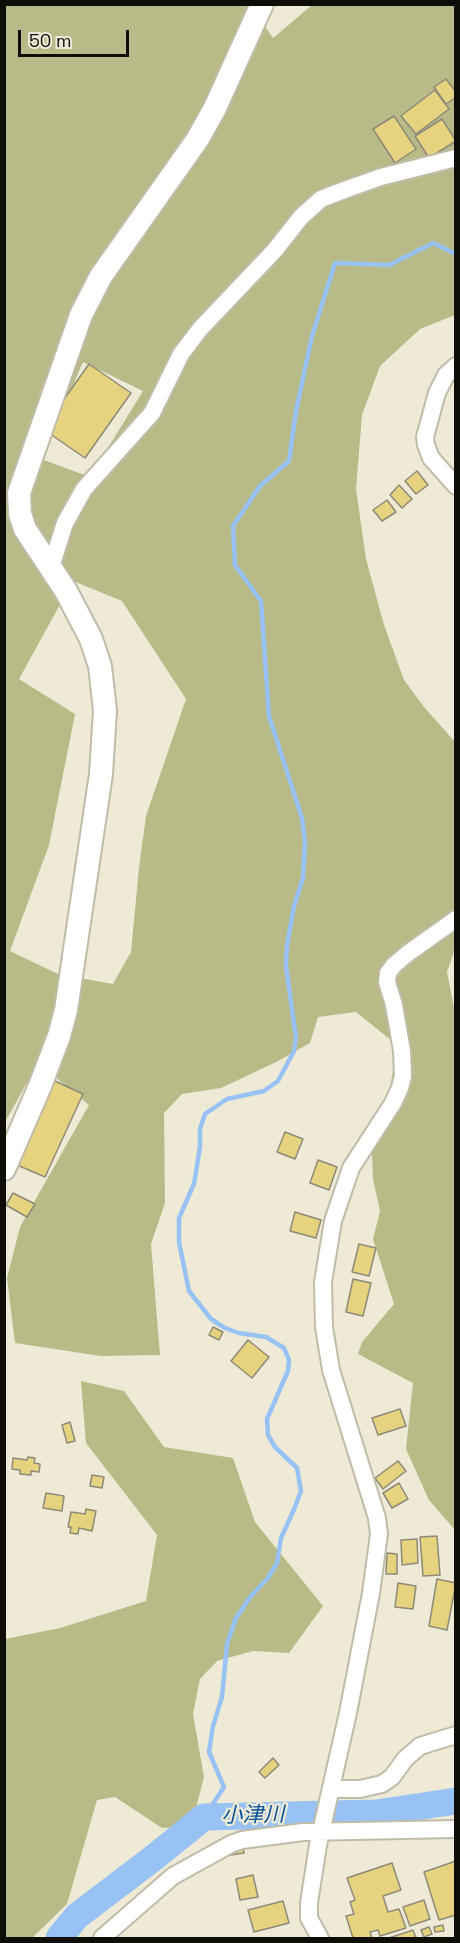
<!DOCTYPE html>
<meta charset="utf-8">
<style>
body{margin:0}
#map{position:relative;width:460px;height:1943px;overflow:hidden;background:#eeead6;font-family:"Space Grotesk",sans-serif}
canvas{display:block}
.frame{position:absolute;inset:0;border:6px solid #0f0d07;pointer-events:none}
.scale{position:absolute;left:18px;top:30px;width:111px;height:27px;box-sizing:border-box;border:3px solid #0f0d07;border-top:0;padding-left:8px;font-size:18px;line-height:21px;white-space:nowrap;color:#0f0d07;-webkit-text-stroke:4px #eeead6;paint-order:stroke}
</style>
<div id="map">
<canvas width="460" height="1943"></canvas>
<div class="frame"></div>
<div class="scale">50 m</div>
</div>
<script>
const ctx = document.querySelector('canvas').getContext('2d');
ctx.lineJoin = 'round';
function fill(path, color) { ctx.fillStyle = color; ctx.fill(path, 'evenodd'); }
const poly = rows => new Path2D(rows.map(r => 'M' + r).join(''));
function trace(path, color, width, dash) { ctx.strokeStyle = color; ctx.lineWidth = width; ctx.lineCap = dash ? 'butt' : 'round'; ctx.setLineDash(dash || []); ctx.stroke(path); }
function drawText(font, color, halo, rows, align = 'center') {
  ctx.font = font + ' "Space Grotesk","Noto Sans JP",sans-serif'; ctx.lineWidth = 4.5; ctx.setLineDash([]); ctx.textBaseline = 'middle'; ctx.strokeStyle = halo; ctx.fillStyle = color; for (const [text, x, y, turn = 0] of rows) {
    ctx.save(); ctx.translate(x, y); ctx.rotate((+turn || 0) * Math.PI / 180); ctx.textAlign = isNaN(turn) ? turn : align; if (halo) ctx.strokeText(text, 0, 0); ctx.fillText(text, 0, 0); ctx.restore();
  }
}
fill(poly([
 [5,5,250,5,273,38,312,5,455,5,455,315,420,329,380,366,362,415,356,489,366,559,384,625,404,680,424,707,455,742,456,946,447,972,456,1018,455,1530,429,1500,406,1449,413,1383,358,1354,362,1342,394,1304,373,1239,380,1211,373,1179,372,1152,391,1082,397,1045,356,1012,318,1017,310,1043,276,1062,221,1088,182,1094,164,1113,165,1203,151,1244,160,1355,101,1356,15,1343,7,1278,20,1227,89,1105,38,1063,5,1122],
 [83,362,143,391,90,477,41,459],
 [73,581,122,601,186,699,146,816,139,868,131,952,113,984,58,974,10,951,49,845,75,714,19,679],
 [81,1381,124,1391,164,1447,233,1458,255,1522,323,1606,289,1653,253,1651,217,1661,200,1679,193,1714,204,1777,195,1812,177,1827,162,1828,115,1797,97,1800,67,1904,32,1938,5,1938,5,1639,60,1628,146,1601,157,1535,86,1443]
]), '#b8bb88');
trace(poly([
 [204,1817,224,1787,209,1752,213,1726,222,1697,227,1644,236,1618,251,1596,268,1578,277,1563,281,1538,295,1507,301,1491,297,1468,275,1447,268,1435,267,1419,288,1371,289,1360,284,1348,266,1337,239,1333,225,1328,211,1319,189,1291,179,1242,179,1218,194,1184,200,1147,200,1129,205,1114,227,1099,264,1091,278,1081,294,1051,296,1038,286,966,287,945,294,906,303,878,305,841,302,818,269,716,261,601,235,565,233,526,260,486,289,461,296,411,312,336,335,263,389,265,433,243,456,254]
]), '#98c1f4', 4.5);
trace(poly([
 [59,1938,77,1916,156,1856,204,1817,376,1813,456,1801]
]), '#98c1f4', 27);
const building = poly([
 [446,79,456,92,456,97,446,104,434,87,446,79],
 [435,90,449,109,416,134,401,116,435,90],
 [394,116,416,149,395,163,373,129,394,116],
 [442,119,456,141,429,158,415,136,442,119],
 [89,364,131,393,85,458,43,429,89,364],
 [417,471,428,485,416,494,405,481,417,471],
 [399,485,412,499,402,508,390,495,399,485],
 [387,500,396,512,382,521,373,510,387,500],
 [55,1081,83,1094,45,1177,17,1165,55,1081],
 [285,1132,303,1139,295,1159,277,1152,285,1132],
 [318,1160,337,1167,329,1190,310,1183,318,1160],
 [13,1193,35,1204,27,1217,6,1205,13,1193],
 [295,1212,321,1220,316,1238,290,1231,295,1212],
 [359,1244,376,1248,369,1276,352,1272,359,1244],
 [353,1279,371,1283,363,1316,346,1312,353,1279],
 [213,1327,223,1332,219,1340,209,1335,213,1327],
 [248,1340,269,1357,252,1378,231,1361,248,1340],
 [400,1409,406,1426,378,1435,372,1418,400,1409],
 [70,1422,75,1441,67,1443,62,1425,70,1422],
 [28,1457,35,1458,34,1463,40,1464,39,1472,31,1471,31,1475,20,1474,20,1470,12,1469,13,1458,27,1460,28,1457],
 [398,1461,406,1471,383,1489,375,1478,398,1461],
 [92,1475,104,1477,102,1488,90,1486,92,1475],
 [399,1483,408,1499,392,1508,383,1493,399,1483],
 [46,1493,64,1496,62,1511,43,1508,46,1493],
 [86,1509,96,1511,92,1531,79,1528,78,1534,70,1533,71,1527,68,1527,71,1512,85,1514,86,1509],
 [437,1536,440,1575,423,1576,420,1537,437,1536],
 [417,1539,418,1563,402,1565,401,1540,417,1539],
 [387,1553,397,1554,397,1574,386,1574,387,1553],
 [437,1579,456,1583,447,1630,429,1626,437,1579],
 [398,1583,416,1586,413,1609,395,1607,398,1583],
 [273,1758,279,1765,265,1778,259,1772,273,1758],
 [243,1845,244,1853,231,1855,229,1847,243,1845],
 [456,1861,456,1915,439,1920,424,1872,456,1861],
 [392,1863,401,1890,383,1896,388,1912,399,1909,406,1928,380,1936,378,1930,370,1932,372,1938,353,1938,346,1916,354,1914,350,1902,355,1900,347,1878,392,1863],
 [253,1875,258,1897,240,1900,236,1879,253,1875],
 [424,1900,430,1919,410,1926,403,1907,424,1900],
 [283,1901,289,1923,254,1932,248,1910,283,1901],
 [443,1925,444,1931,435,1932,434,1927,443,1925],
 [429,1927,432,1934,424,1937,421,1930,429,1927],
 [413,1930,416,1938,389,1938,413,1930]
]);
fill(building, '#e5d37f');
trace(building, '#8e8a78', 1.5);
const street = poly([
 [456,366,446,375,437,393,425,437,426,445,431,458,456,486],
 [51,567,65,523,84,489,152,413,181,354,200,329,275,250,301,217,321,199,347,189,381,177,456,158],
 [332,1789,360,1789,382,1784,392,1777,405,1759,420,1746,456,1735],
 [102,1938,173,1876,231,1844,242,1840,303,1832,456,1829],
 [320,1938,309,1918,309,1903,318,1845,348,1713,371,1593,379,1534,377,1518,331,1370,324,1327,323,1282,333,1221,351,1168,393,1103,400,1088,403,1076,402,1051,394,1005,387,982,388,973,394,965,407,954,456,919]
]);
const secondary = poly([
 [4,1169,40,1086,59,1036,66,1010,101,774,105,711,100,666,91,639,66,591,25,529,20,514,19,493,81,315,101,276,197,140,215,108,262,4]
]);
trace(street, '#c0bca8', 20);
trace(secondary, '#c0bca8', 26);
trace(street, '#fff', 16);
trace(secondary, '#fff', 22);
drawText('italic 21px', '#045099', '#eeead6', [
 ["小津川",253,1816,-1]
]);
</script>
